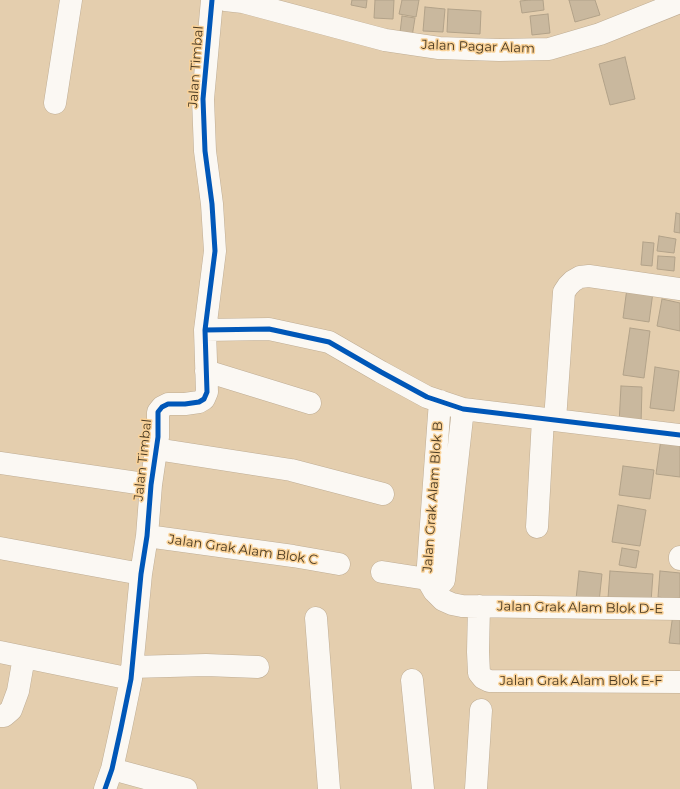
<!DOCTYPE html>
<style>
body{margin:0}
canvas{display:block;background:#e4ceae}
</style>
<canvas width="680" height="789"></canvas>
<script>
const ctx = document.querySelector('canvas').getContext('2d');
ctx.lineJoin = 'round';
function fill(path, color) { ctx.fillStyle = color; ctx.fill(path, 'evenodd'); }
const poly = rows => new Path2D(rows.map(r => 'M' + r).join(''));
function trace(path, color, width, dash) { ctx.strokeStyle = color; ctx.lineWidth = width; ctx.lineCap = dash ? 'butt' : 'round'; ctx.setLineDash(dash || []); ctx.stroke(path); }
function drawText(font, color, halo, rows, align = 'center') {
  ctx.font = font + ' Montserrat,sans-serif'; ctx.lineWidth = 3; ctx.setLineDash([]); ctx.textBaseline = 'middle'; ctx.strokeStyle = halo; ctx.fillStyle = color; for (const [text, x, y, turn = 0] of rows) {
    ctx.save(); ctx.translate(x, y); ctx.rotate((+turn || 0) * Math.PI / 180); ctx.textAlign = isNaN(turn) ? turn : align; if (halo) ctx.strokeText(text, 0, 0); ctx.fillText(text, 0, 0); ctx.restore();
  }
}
const building = poly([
 [352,0,367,0,366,8,351,5,352,0],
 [375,0,394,0,393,19,374,18,375,0],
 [402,0,419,0,416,17,399,14,402,0],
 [530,0,543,0,544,10,522,13,520,1,530,0],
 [569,0,595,0,600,15,575,22,569,0],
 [425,7,445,9,443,32,423,31,425,7],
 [448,9,481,11,480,34,447,32,448,9],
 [548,14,550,33,532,35,530,16,548,14],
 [402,16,415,18,411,43,399,41,402,16],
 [625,57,635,99,610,105,599,64,625,57],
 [676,213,680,214,680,233,674,232,676,213],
 [659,236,676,239,674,253,657,251,659,236],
 [643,242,654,243,652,266,641,265,643,242],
 [658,256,675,257,674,271,657,269,658,256],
 [627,288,653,292,649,322,623,318,627,288],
 [662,299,680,303,680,331,657,326,662,299],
 [630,328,650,331,644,378,623,375,630,328],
 [655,367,679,371,674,411,650,408,655,367],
 [621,386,642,387,641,425,619,424,621,386],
 [661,439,680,442,680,477,656,474,661,439],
 [623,466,654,470,650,499,619,495,623,466],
 [618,505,646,510,640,546,612,542,618,505],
 [622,548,639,551,636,568,619,565,622,548],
 [579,571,602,574,599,602,576,599,579,571],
 [610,571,653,574,651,602,608,598,610,571],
 [660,571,680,573,680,600,658,597,660,571],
 [673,614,680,615,680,644,669,643,673,614]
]);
fill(building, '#c9b89e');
trace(building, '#b2a289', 1);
const minor = poly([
 [225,0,243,2,385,40,439,48,499,50,549,49,600,34,680,2],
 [55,103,71,0],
 [205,330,269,329,329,342,381,372,427,397,463,409,680,435],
 [206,371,310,403],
 [440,401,427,579,434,591,443,600,452,604,462,606,680,609],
 [555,420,564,292,568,286,573,281,580,277,589,276,680,289],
 [156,449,291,470,383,494],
 [0,463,151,485],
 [537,527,543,419],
 [147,536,293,556,339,564],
 [0,548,141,574],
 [680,559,680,557],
 [382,572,427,579,442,580],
 [434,591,444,580,463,409],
 [479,606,478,652,479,673,483,678,489,681,680,682],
 [316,618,329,789],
 [0,652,131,679],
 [132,667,206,665,258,667],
 [412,680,423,789],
 [0,716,4,716,11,710,18,691,24,657],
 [112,769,186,789],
 [105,789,112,769,121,728,131,679,141,574,147,536,151,485,158,437,158,412,162,407,168,404,185,404,199,402,204,399,207,392,205,330,215,251,212,204,205,151,203,99,212,0],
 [476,789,481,710]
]);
trace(minor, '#bfad94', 23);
trace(minor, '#fbf8f3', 22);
trace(poly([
 [205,330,269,329,329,342,381,372,427,397,463,409,680,435],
 [105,789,112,769,121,728,131,679,141,574,147,536,151,485,158,437,158,412,162,407,168,404,185,404,199,402,204,399,207,392,205,330,215,251,212,204,205,151,203,99,212,0]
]), '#0057b8', 5);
drawText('13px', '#4a3a22', '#fad298', [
 ["Jalan Pagar Alam",478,47,2],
 ["Jalan Timbal",196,67,-86],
 ["Jalan Timbal",143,460,-84],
 ["Jalan Grak Alam Blok B",433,497,-86],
 ["Jalan Grak Alam Blok C",243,550,8],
 ["Jalan Grak Alam Blok D-E",580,608,1],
 ["Jalan Grak Alam Blok E-F",581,681]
]);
</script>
